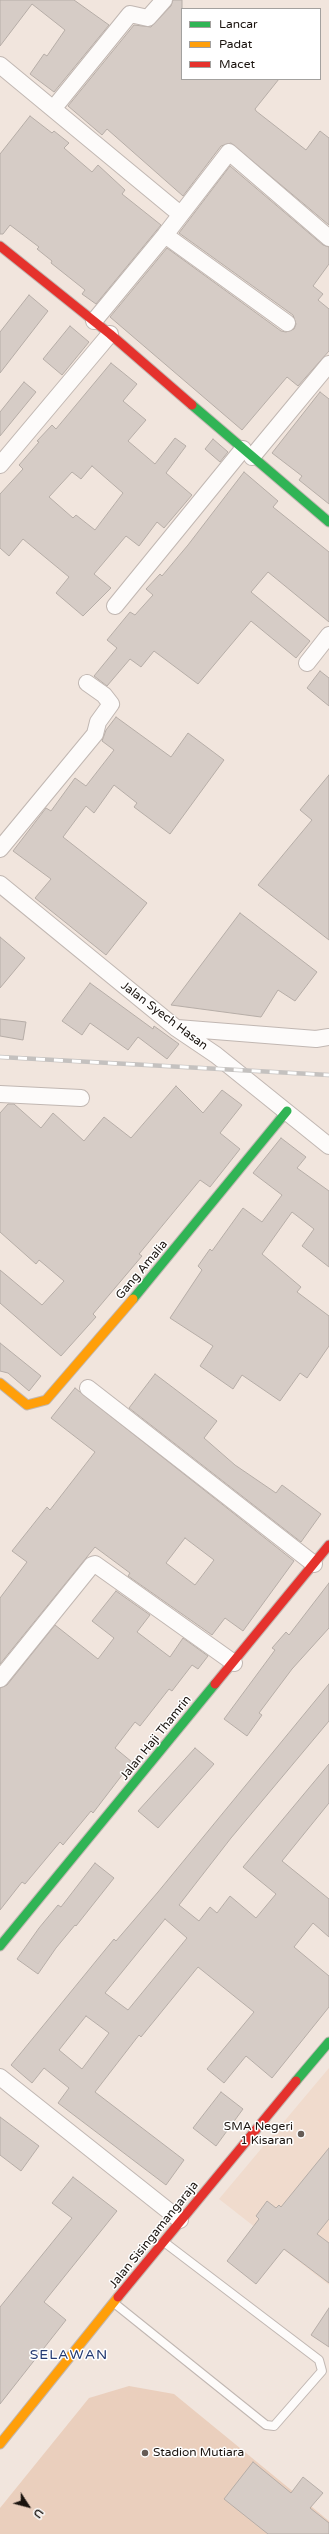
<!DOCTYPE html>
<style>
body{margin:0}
#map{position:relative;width:329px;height:2534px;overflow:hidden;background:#f1e5dd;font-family:"Varela Round",sans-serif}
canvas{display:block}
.legend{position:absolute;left:181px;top:8px;width:140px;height:72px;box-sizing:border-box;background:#fff;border:1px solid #a3a19f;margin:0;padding:5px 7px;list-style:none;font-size:12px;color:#1a130e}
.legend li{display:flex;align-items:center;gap:8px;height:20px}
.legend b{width:20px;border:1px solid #a3a19f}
.north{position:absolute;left:8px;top:2486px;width:40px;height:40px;-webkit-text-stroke:3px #fff;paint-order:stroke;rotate:126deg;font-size:11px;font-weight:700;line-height:16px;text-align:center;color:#1a130e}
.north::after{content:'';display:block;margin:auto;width:14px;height:18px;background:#1a130e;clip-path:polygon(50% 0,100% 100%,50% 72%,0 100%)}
</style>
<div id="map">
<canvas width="329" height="2534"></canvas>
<ul class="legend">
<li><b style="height:5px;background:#30b455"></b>Lancar</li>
<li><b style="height:5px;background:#ff9f0a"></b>Padat</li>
<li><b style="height:5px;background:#e5322d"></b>Macet</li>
</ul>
<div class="north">U</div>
</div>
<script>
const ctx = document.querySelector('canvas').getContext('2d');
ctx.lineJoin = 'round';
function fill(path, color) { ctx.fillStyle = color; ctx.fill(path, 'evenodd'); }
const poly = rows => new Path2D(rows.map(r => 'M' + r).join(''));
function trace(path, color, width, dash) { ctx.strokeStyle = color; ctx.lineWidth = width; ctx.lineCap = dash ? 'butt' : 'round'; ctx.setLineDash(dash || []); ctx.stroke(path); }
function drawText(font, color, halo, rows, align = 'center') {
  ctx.font = font + ' "Varela Round",sans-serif'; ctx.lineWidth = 3; ctx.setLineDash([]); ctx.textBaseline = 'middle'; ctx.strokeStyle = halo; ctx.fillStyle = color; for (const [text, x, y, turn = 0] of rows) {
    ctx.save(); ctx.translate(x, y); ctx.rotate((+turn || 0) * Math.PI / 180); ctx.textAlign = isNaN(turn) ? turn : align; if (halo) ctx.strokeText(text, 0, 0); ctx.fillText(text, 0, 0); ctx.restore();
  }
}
fill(poly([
 [329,2068,329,2285,219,2199]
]), '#f0dbcd');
fill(poly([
 [129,2386,174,2394,329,2521,329,2534,0,2534,0,2508,89,2398]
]), '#eacfbd');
const building = poly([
 [0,0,74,0,109,25,54,92,30,74,44,54,47,56,65,30,32,4,0,46,0,0],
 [173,0,182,0,182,79,279,79,255,109,256,111,306,150,320,131,329,138,329,225,231,143,221,146,183,196,107,129,102,135,68,106,134,25,151,27,171,6,173,0],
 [30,116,52,133,54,131,69,143,64,148,92,172,98,165,125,190,122,194,161,225,96,304,82,294,85,290,51,263,52,261,37,249,39,247,10,225,3,234,0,234,0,154,30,116],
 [230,166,323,245,329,247,329,264,313,286,323,294,318,300,329,309,329,351,298,386,287,377,242,430,110,317,167,248,281,331,286,332,294,329,296,324,293,315,179,233,230,166],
 [29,295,48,311,0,373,0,332,29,295],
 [70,326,89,342,62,375,43,359,70,326],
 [111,363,137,384,123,401,146,420,128,441,155,464,175,438,186,446,166,473,192,495,164,528,157,522,139,546,126,536,94,574,111,588,83,616,56,593,69,577,23,539,9,556,0,548,0,494,23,469,19,465,39,442,37,441,52,425,56,429,111,363],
 [92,466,123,493,95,530,76,515,73,518,49,497,72,472,81,479,92,466],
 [24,382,36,392,0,436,0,412,24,382],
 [320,392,329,399,329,504,299,480,302,476,272,453,320,392],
 [213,439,228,452,220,462,205,449,213,439],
 [244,472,278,501,273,507,329,552,329,622,268,572,251,592,310,641,296,658,251,621,198,684,154,651,141,667,130,659,107,686,94,676,117,648,107,640,130,612,135,615,153,595,146,589,160,574,162,576,188,545,244,472],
 [320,671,329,678,329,706,307,688,320,671],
 [116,717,171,757,188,733,224,760,170,834,134,807,137,803,114,785,94,813,86,806,63,837,147,903,106,955,35,898,51,879,13,851,46,808,51,811,75,778,86,786,114,750,102,741,106,730,116,717],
 [329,775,329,940,258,885,312,820,300,810,329,775],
 [240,913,317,972,295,1001,278,990,261,1017,171,1005,240,913],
 [0,937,25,958,0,988,0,937],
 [90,983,153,1029,154,1026,179,1044,167,1059,138,1037,128,1050,90,1023,82,1035,62,1021,90,983],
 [0,1019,26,1022,23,1040,0,1036,0,1019],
 [176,1086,203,1113,222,1090,242,1105,220,1133,240,1149,210,1187,200,1180,139,1254,142,1256,93,1314,96,1317,61,1356,0,1303,0,1270,42,1305,64,1281,39,1260,36,1264,0,1232,0,1113,8,1104,14,1104,41,1128,53,1113,84,1141,104,1117,131,1138,176,1086],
 [281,1138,306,1157,297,1168,329,1191,329,1267,302,1246,314,1229,292,1212,262,1254,301,1287,297,1292,329,1316,329,1346,307,1378,300,1373,280,1401,242,1375,233,1389,200,1366,213,1346,170,1318,202,1270,198,1266,210,1249,212,1251,243,1208,262,1222,282,1195,253,1173,281,1138],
 [0,1343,41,1376,29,1391,8,1373,0,1371,0,1343],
 [155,1374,217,1421,204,1438,235,1465,276,1493,282,1485,321,1514,301,1542,129,1408,155,1374],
 [75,1388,294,1561,243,1631,225,1618,212,1635,128,1576,130,1573,95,1547,0,1664,0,1598,27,1562,12,1551,47,1507,50,1510,95,1452,51,1418,75,1388],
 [185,1538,214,1560,195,1585,166,1563,185,1538],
 [329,1583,329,1628,292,1669,259,1713,262,1715,247,1736,224,1719,275,1650,272,1648,286,1632,289,1635,329,1583],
 [116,1591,150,1615,137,1632,170,1657,183,1638,208,1656,198,1669,192,1665,172,1691,169,1689,140,1726,135,1722,115,1748,132,1762,93,1813,91,1811,63,1845,60,1842,25,1884,22,1882,0,1910,0,1688,7,1685,55,1625,98,1659,114,1638,92,1621,116,1591],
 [329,1684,329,1721,231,1838,179,1905,199,1921,210,1907,217,1913,230,1896,256,1918,276,1894,243,1867,329,1764,329,1803,282,1861,329,1899,329,1937,313,1923,294,1947,329,1976,329,2007,272,2078,246,2056,224,2083,207,2069,254,2012,198,1967,141,2037,139,2035,95,2092,184,2160,166,2185,58,2103,69,2088,44,2068,32,2083,11,2065,114,1939,116,1941,158,1892,329,1684],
 [165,1919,187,1938,128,2010,105,1993,165,1919],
 [86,2016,109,2033,82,2069,59,2050,86,2016],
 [195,1748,214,1764,158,1828,138,1811,195,1748],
 [95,1863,114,1878,76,1926,75,1925,56,1948,38,1974,17,1959,39,1928,58,1905,61,1907,95,1863],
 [221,2092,243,2109,216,2146,193,2128,221,2092],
 [0,2117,39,2146,21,2171,0,2155,0,2117],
 [329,2148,329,2219,317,2234,329,2243,329,2283,284,2249,256,2284,227,2261,259,2219,256,2216,267,2201,276,2208,279,2205,281,2207,329,2148],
 [73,2177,117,2211,44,2302,66,2320,0,2404,0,2307,72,2218,52,2203,73,2177],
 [329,2308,329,2347,311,2335,329,2308],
 [253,2462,291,2493,303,2477,323,2493,310,2508,329,2523,329,2534,268,2534,224,2499,253,2462]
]);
fill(building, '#d6ccc6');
trace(building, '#b6ada7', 1);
const lane = poly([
 [114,2303,266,2425,274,2426,322,2371,319,2360,164,2242]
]);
const street = poly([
 [0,65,180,214],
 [53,109,130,14,148,18,164,0],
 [165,235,287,323],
 [94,321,165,235,229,152,329,238],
 [252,457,329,364],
 [0,465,110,334],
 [115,606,243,449],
 [307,663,329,635],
 [0,849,95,734,98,722,111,704,104,695,87,683],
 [0,884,176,1028,216,1055,329,1146],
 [177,1028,316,1039,329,1037],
 [0,1094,81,1098],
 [88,1388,314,1564],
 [0,1679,92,1565,95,1564,234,1663],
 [0,2077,180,2220]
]);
const fast = poly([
 [192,405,329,522],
 [133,1299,287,1111],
 [0,1946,215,1684],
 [296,2081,329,2042]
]);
const slow = poly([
 [0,1383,27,1405,46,1400,133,1299],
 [0,2444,118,2297]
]);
const jam = poly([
 [0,246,110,334,192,405],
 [215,1684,329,1545],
 [118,2297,296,2081]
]);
trace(lane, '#c1b7b2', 10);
trace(street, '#c1b7b2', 18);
trace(fast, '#c1b7b2', 11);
trace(slow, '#c1b7b2', 11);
trace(jam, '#c1b7b2', 11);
trace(lane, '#fdfbfa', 8);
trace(street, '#fdfbfa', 16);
trace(fast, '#30b455', 9);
trace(slow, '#ff9f0a', 9);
trace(jam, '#e5322d', 9);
const rail = poly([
 [0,1057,329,1075]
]);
trace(rail, '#c4c1bf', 4.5);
trace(rail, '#fff', 3, [9]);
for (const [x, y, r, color] of [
 [301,2134,4,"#655c56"],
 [145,2453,4,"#655c56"]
]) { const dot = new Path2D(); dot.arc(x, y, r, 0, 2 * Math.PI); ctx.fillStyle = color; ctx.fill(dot); trace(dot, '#fff', 1.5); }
drawText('12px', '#1a130e', '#fff', [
 ["Jalan Syech Hasan",164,1016,37],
 ["Gang Amalia",142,1270,-50],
 ["Jalan Haji Thamrin",156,1738,-51],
 ["Jalan Sisingamangaraja",154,2235,-51]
]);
drawText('12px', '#1a130e', '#fff', [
 ["SMA Negeri",293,2127],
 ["1 Kisaran",293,2141],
 ["Stadion Mutiara",153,2453,"left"]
], 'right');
ctx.letterSpacing = '1px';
drawText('14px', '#253b73', '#fff', [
 ["SELAWAN",69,2355]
]);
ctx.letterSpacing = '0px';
</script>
